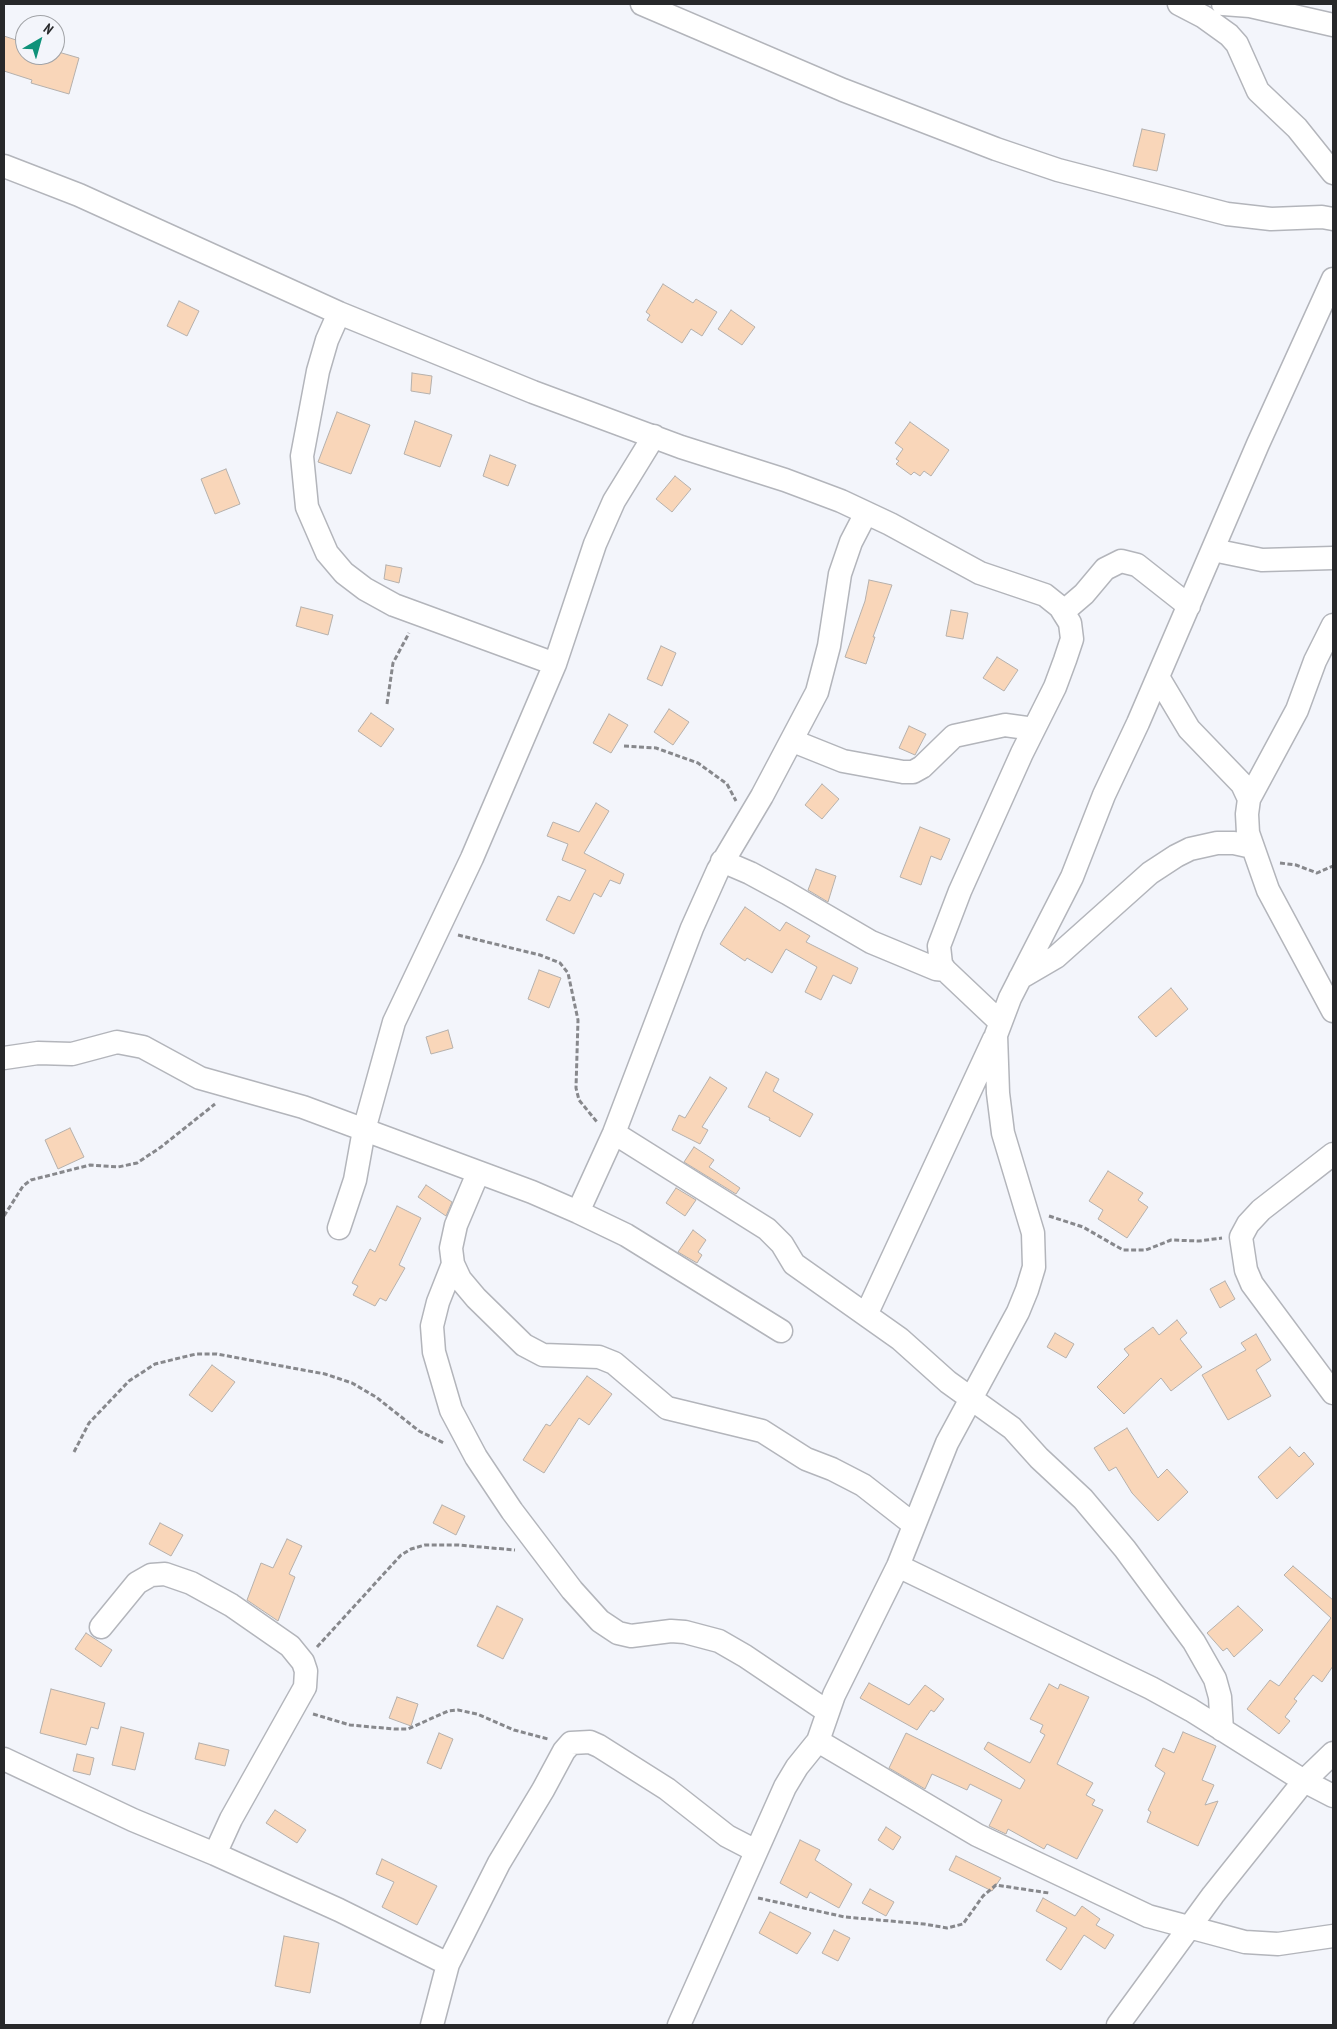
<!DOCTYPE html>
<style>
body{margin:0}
#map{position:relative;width:1337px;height:2029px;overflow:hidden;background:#f3f5fb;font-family:"PT Sans Narrow",sans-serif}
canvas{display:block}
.frame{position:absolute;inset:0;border:5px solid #27282a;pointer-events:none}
.north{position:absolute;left:15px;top:15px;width:50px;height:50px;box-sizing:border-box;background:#f3f5fb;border:1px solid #a1a3a7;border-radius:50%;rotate:38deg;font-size:14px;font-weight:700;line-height:20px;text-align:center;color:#27282a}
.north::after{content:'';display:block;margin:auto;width:18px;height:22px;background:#0f927a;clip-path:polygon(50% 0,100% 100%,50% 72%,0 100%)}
</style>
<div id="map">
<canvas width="1337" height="2029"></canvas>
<div class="frame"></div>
<div class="north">N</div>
</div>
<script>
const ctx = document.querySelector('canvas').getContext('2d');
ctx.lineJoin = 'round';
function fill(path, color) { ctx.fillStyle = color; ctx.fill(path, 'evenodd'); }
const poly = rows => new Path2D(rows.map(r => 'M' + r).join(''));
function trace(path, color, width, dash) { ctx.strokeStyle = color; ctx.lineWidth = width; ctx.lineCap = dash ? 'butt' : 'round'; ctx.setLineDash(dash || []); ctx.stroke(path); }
const building = poly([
 [4,36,25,43,25,55,55,55,55,51,79,58,69,94,31,83,32,80,4,71,4,36],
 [1142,129,1165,134,1157,171,1133,166,1142,129],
 [663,284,693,303,696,299,717,312,702,336,691,329,682,343,647,320,650,315,646,312,663,284],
 [179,301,199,311,187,336,167,326,179,301],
 [731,310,755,327,742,345,718,329,731,310],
 [412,373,432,376,430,394,411,391,412,373],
 [337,412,370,425,351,474,318,462,337,412],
 [415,421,452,435,440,467,404,454,415,421],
 [910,422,949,450,931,476,924,471,920,476,914,472,911,475,896,464,899,461,896,459,903,449,895,443,910,422],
 [490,455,516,465,508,486,483,476,490,455],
 [226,469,240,504,215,514,201,479,226,469],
 [675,476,691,489,672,512,656,499,675,476],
 [386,565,402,568,399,583,384,579,386,565],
 [869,580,892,585,873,637,875,637,866,664,845,657,865,601,869,580],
 [301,607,333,615,328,635,296,626,301,607],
 [951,610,968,613,963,639,946,636,951,610],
 [661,646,676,653,662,686,647,679,661,646],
 [997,657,1018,670,1004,691,983,678,997,657],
 [669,709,689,722,673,745,654,732,669,709],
 [371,713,394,729,381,747,358,731,371,713],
 [609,714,628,725,611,753,593,743,609,714],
 [909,726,926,734,915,755,899,748,909,726],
 [822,784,839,799,822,819,805,805,822,784],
 [596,803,609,811,584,853,624,874,620,884,610,880,601,897,594,893,574,934,546,920,558,896,570,901,586,870,562,860,568,844,547,836,553,822,579,832,596,803],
 [920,827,950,839,941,860,931,856,921,885,900,877,920,827],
 [816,869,836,876,828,902,808,890,816,869],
 [745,907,780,931,786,922,810,936,806,942,858,968,851,984,833,975,821,1000,805,992,817,967,786,949,772,973,747,958,745,961,720,944,745,907],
 [539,970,561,978,549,1008,528,999,539,970],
 [1171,988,1188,1009,1156,1037,1138,1017,1171,988],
 [448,1030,453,1048,431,1054,426,1037,448,1030],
 [766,1072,779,1079,773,1091,813,1114,800,1137,769,1120,770,1118,748,1107,766,1072],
 [710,1077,727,1088,702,1127,708,1130,700,1144,672,1130,679,1115,685,1118,710,1077],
 [70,1128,84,1157,58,1169,45,1140,70,1128],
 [694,1147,714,1160,709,1167,740,1188,736,1194,684,1162,694,1147],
 [1108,1171,1143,1193,1138,1200,1148,1207,1127,1238,1098,1219,1103,1210,1089,1201,1108,1171],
 [426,1185,452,1202,446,1216,418,1197,426,1185],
 [676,1188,696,1200,685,1216,666,1203,676,1188],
 [397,1206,421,1218,399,1265,405,1268,386,1301,380,1298,375,1306,353,1295,358,1286,352,1283,370,1249,375,1252,397,1206],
 [693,1230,706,1240,698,1252,702,1255,697,1263,678,1252,693,1230],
 [1225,1281,1235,1299,1220,1308,1210,1289,1225,1281],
 [1177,1320,1187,1333,1180,1339,1202,1367,1171,1391,1161,1378,1124,1414,1097,1387,1129,1355,1124,1349,1153,1327,1159,1335,1177,1320],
 [1055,1333,1074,1344,1066,1358,1047,1347,1055,1333],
 [1256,1334,1271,1360,1256,1370,1271,1396,1228,1420,1202,1375,1246,1350,1241,1343,1256,1334],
 [212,1365,235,1382,212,1412,189,1395,212,1365],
 [587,1376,612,1394,589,1425,579,1418,544,1473,523,1460,546,1424,550,1426,587,1376],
 [1127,1428,1158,1478,1167,1469,1188,1492,1158,1521,1132,1493,1116,1467,1109,1471,1094,1448,1127,1428],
 [1290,1447,1299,1457,1304,1452,1314,1464,1277,1499,1258,1477,1290,1447],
 [442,1505,465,1516,456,1535,433,1523,442,1505],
 [160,1523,183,1535,171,1556,149,1544,160,1523],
 [287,1539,302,1546,289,1574,295,1577,278,1621,247,1600,261,1563,273,1568,287,1539],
 [1293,1566,1333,1600,1333,1666,1322,1682,1313,1675,1294,1699,1297,1701,1285,1717,1290,1721,1279,1734,1247,1709,1270,1680,1279,1686,1331,1618,1284,1575,1293,1566],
 [497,1606,523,1619,503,1659,477,1646,497,1606],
 [1238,1606,1263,1630,1234,1657,1227,1648,1223,1651,1207,1633,1238,1606],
 [86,1633,112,1650,101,1667,75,1649,86,1633],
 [869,1683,909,1705,925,1685,944,1699,934,1712,931,1710,917,1730,860,1698,869,1683],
 [1049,1684,1058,1689,1060,1684,1089,1697,1057,1764,1093,1783,1086,1795,1095,1800,1092,1805,1103,1810,1077,1859,1047,1844,1044,1849,1008,1829,1006,1834,989,1826,1002,1800,970,1784,967,1790,932,1774,925,1789,889,1768,906,1733,1020,1789,1025,1780,984,1749,988,1742,1030,1763,1045,1735,1040,1732,1043,1725,1030,1719,1049,1684],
 [51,1689,105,1703,98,1729,91,1727,86,1745,40,1733,51,1689],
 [397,1697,418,1704,411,1726,389,1718,397,1697],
 [121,1727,144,1733,135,1770,112,1765,121,1727],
 [1183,1732,1216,1746,1202,1780,1214,1785,1205,1805,1218,1801,1198,1846,1147,1822,1151,1812,1148,1810,1165,1773,1155,1766,1163,1748,1174,1753,1183,1732],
 [439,1733,453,1739,441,1769,427,1763,439,1733],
 [199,1743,229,1750,225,1766,195,1759,199,1743],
 [77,1754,94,1758,90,1775,73,1771,77,1754],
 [275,1810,306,1830,297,1843,266,1823,275,1810],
 [886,1827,901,1837,893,1850,878,1840,886,1827],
 [800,1840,820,1850,815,1860,852,1884,839,1908,810,1892,807,1898,780,1883,800,1840],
 [956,1856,1001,1878,992,1891,949,1870,956,1856],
 [382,1859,437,1886,417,1925,382,1907,394,1882,376,1874,382,1859],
 [870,1889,894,1902,886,1916,862,1903,870,1889],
 [1043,1898,1075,1916,1082,1906,1100,1919,1096,1925,1114,1935,1105,1949,1084,1935,1061,1970,1046,1960,1067,1928,1036,1911,1043,1898],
 [770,1912,811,1933,797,1954,759,1933,770,1912],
 [834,1930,850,1938,838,1961,822,1953,834,1930],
 [284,1936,319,1943,310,1993,275,1986,284,1936]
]);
fill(building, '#f9d6b9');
trace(building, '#b5b0ac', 1);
const minor = poly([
 [642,4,843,90,996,149,1058,170,1227,214,1271,219,1322,217,1333,219],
 [1179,4,1204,17,1229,35,1237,44,1258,91,1297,128,1333,173],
 [1223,4,1250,6,1333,25],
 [4,166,79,195,339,313,533,392,681,447,785,480,841,501,890,524,980,573,1045,595,1060,607,1070,623,1072,639,1065,660,1055,687,1022,753,960,891,939,946,941,964,945,970,1000,1022],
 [339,313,327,340,318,371,302,456,307,507,327,553,344,573,365,589,394,605,555,664],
 [1213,550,1262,560,1333,558],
 [1063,612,1084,594,1105,569,1121,561,1137,565,1189,606],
 [1333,625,1315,661,1297,710,1249,799,1247,814,1248,833,1268,890,1333,1011],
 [1158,677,1189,729,1242,784,1249,799],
 [793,741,843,761,903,772,913,772,922,767,954,736,1005,725,1034,729],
 [722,861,750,873,787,893,871,942,936,969,945,970],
 [1020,978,1056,957,1150,873,1176,856,1190,849,1217,843,1234,843,1252,847],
 [4,1058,38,1053,72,1054,117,1042,143,1047,200,1078,303,1107,532,1192,578,1212,626,1235,781,1331],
 [614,1133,767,1229,782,1244,794,1264,900,1339,948,1382,1012,1428,1039,1458,1083,1499,1125,1549,1194,1642,1215,1679,1220,1697,1222,1730],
 [1333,1154,1261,1210,1248,1224,1241,1237,1246,1270,1252,1284,1333,1393],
 [478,1173,456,1225,451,1248,453,1264,460,1279,476,1298,524,1345,543,1355,599,1357,614,1363,667,1408,762,1431,806,1459,832,1469,863,1485,913,1524],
 [578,1212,614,1133,692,928,718,870,762,796,817,692,829,646,840,574,851,542,866,513],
 [339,1228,355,1180,364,1130,394,1022,472,858,555,664,595,544,614,501,654,436],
 [453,1264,438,1302,432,1326,434,1352,451,1410,476,1457,512,1511,572,1590,600,1621,618,1633,631,1636,671,1631,685,1632,719,1641,745,1656,828,1712],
 [866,1315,994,1039],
 [898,1566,1151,1688,1191,1710,1304,1781,1333,1796],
 [101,1627,137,1583,151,1575,165,1574,191,1583,231,1605,290,1646,303,1662,306,1671,305,1687,231,1819,215,1854],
 [818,1741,977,1835,1148,1916,1245,1942,1278,1944,1333,1936],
 [4,1759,133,1820,215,1854,339,1910,448,1964],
 [432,2025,448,1964,499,1863,543,1790,564,1751,571,1743,590,1742,599,1746,667,1789,727,1836,756,1851],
 [679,2025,785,1787,797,1767,818,1741,834,1695,898,1566,947,1443,1018,1312,1027,1290,1034,1267,1033,1233,1003,1133,998,1093,996,1035,1010,998,1072,877,1104,795,1138,723,1258,444,1333,279],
 [1118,2025,1213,1895,1304,1781,1333,1753]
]);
trace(minor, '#b3b5bb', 25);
trace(poly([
 [387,704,393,663,409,633],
 [624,746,656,748,698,763,727,784,736,801],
 [1280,863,1296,865,1317,873,1333,866],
 [458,935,540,955,560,963,568,973,578,1020,576,1088,579,1100,597,1122],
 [4,1216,23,1186,31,1180,90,1165,118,1167,137,1163,161,1147,215,1104],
 [1049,1216,1083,1227,1123,1250,1146,1250,1171,1240,1199,1241,1222,1238],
 [74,1452,89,1423,129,1381,155,1364,196,1354,217,1354,287,1367,325,1374,352,1383,376,1397,419,1431,444,1443],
 [317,1647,401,1555,411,1549,425,1545,458,1545,515,1550],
 [313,1714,350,1725,394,1729,408,1729,448,1711,458,1710,477,1714,514,1730,548,1739],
 [758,1898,845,1917,924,1924,947,1928,963,1924,983,1896,996,1885,1049,1893]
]), '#87888c', 3, [5, 2.5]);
trace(minor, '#fff', 22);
</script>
